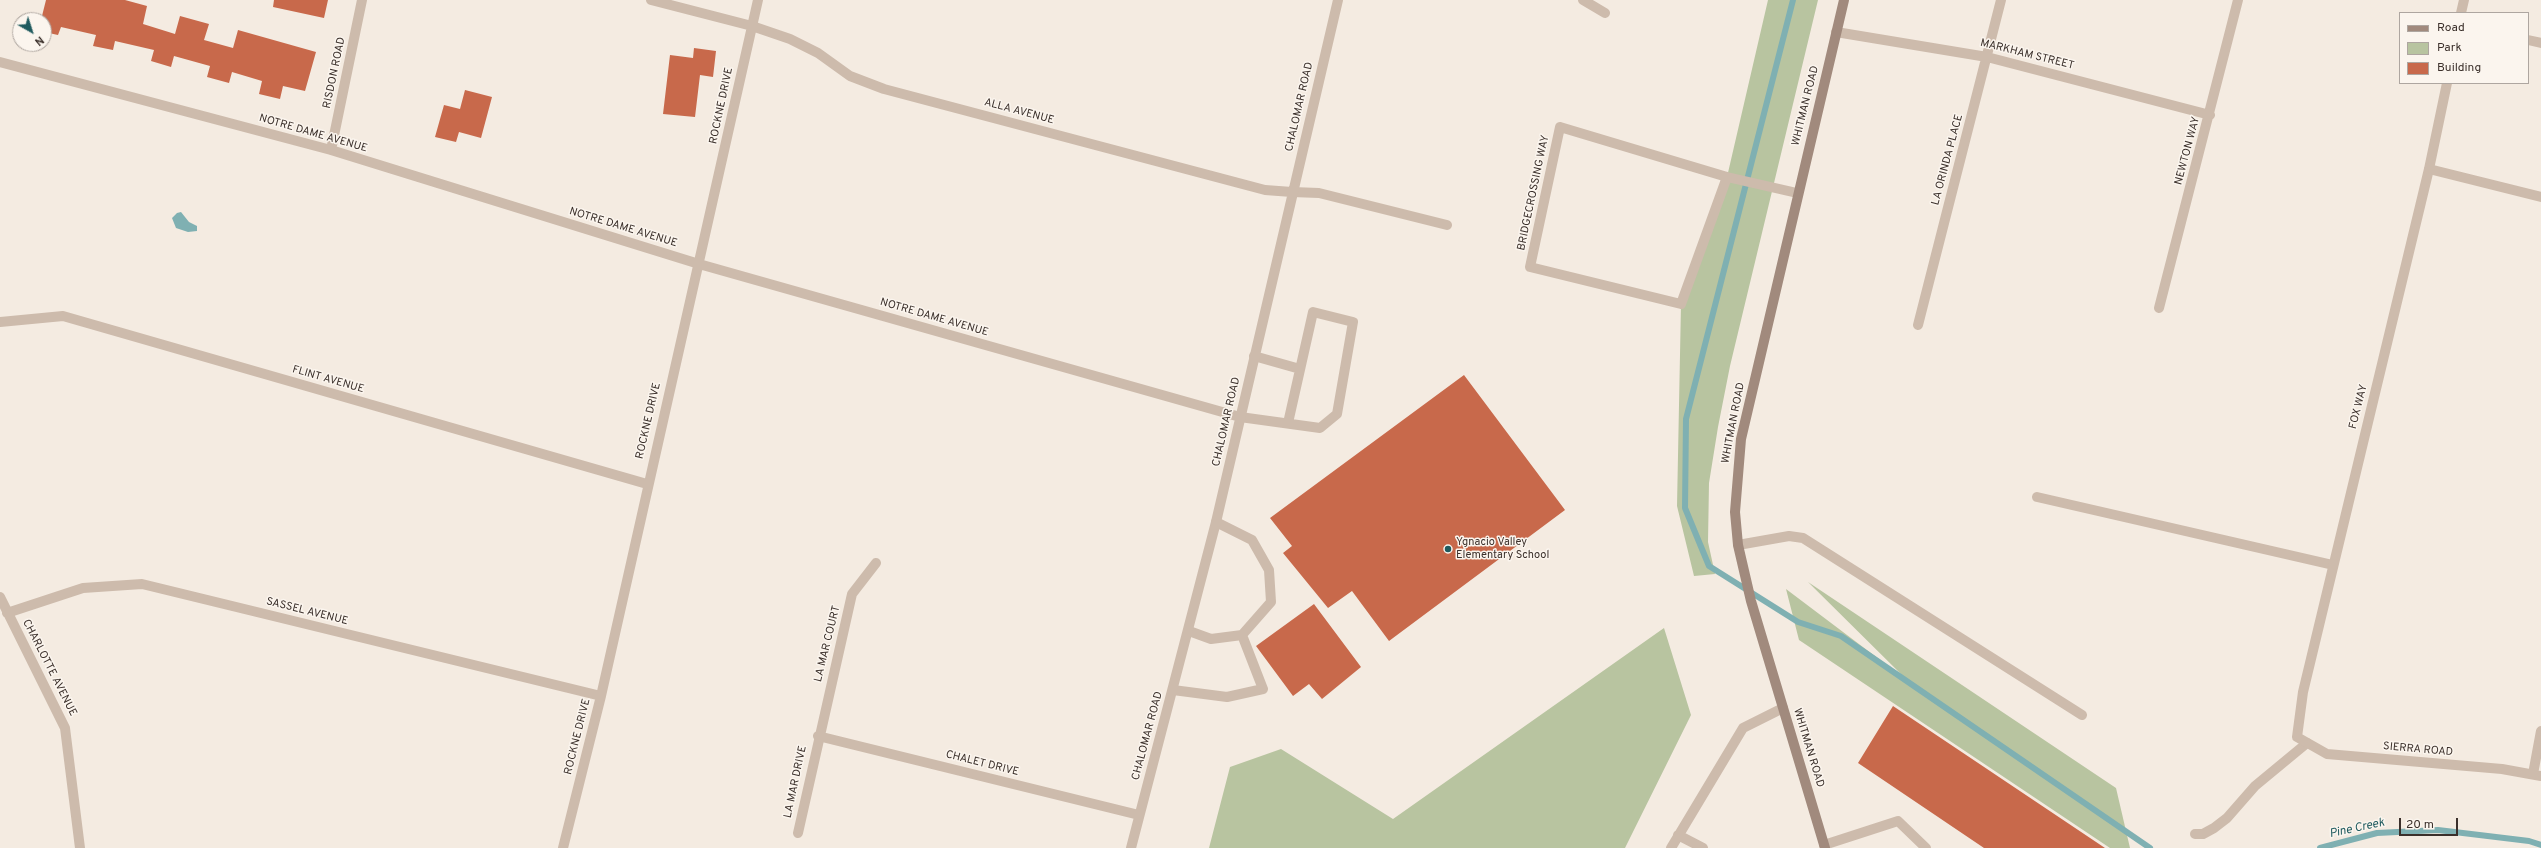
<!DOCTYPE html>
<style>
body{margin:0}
#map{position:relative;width:2541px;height:848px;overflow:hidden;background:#f4ebe1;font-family:Overpass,sans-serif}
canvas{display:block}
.legend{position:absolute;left:2399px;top:12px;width:130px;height:72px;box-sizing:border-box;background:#fbf5ee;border:1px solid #aea6a0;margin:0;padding:5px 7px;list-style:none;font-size:12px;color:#3b302b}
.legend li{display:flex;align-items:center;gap:8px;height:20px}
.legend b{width:20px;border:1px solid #aea6a0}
.north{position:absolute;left:12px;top:12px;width:40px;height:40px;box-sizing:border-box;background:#fbf5ee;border:1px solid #aea6a0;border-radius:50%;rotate:141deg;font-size:11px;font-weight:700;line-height:16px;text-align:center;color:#3b302b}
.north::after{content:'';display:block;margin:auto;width:14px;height:18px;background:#1f5a5e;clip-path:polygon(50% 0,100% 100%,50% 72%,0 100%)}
.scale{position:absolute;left:2399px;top:818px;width:59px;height:18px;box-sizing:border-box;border:2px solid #3b302b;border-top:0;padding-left:5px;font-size:12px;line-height:14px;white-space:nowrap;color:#3b302b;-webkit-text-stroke:3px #fbf5ee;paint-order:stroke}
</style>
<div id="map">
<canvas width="2541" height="848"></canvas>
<ul class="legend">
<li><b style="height:5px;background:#a18a7d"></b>Road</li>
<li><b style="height:11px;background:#b8c4a0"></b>Park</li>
<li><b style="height:11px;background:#c8694b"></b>Building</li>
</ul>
<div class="north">N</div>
<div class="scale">20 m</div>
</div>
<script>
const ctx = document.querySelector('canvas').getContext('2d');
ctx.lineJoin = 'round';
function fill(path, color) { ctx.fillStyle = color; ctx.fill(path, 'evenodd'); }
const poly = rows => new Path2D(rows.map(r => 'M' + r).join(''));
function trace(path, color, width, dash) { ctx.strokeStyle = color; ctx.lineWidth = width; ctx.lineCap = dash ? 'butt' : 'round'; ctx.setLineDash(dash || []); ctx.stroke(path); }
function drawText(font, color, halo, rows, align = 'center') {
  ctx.font = font + ' Overpass,sans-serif'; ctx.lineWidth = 3; ctx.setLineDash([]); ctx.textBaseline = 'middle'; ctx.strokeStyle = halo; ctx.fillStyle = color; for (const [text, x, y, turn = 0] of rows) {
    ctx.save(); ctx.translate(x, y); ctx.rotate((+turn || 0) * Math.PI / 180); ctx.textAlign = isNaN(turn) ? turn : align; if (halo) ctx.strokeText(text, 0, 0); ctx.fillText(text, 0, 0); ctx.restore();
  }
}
fill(poly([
 [1768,0,1818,0,1730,366,1718,427,1709,483,1708,542,1715,574,1694,576,1677,506,1681,304,1727,177],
 [1808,582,2116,788,2130,848,2110,848,1799,640,1786,589,1908,681],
 [1664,628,1691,715,1625,848,1209,848,1230,767,1281,749,1393,819]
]), '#b8c4a0');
fill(poly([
 [181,212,189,222,197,226,197,231,188,232,176,228,172,218,177,213]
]), '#7fb0b2');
trace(poly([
 [1793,0,1686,419,1685,508,1709,566,1798,622,1841,636,2150,848],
 [2320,848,2377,833,2438,830,2529,841,2541,845]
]), '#7fb0b2', 6);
fill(poly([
 [46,0,125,0,147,6,143,24,175,34,180,16,209,24,204,40,233,48,238,30,316,52,305,91,283,86,280,99,259,94,262,81,232,72,229,83,207,77,210,66,174,56,171,67,151,61,154,50,115,41,113,50,93,46,96,35,61,27,58,35,44,32,44,20,41,20],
 [274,0,328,0,324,18,273,7],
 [694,48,716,51,713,77,700,75,695,117,663,114,670,55,693,58],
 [465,90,492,97,481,138,459,132,456,142,435,137,444,105,460,109],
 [1464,375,1565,510,1389,641,1352,591,1328,608,1283,553,1292,546,1270,518],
 [1314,604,1361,667,1322,699,1309,684,1293,696,1256,646],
 [1893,706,2105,848,1984,848,1858,763]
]), '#c8694b');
trace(poly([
 [2528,40,2541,43],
 [1292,192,1319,193,1447,225],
 [1254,356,1300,369],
 [1240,417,1320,428,1337,414,1353,322,1313,312,1288,423],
 [2037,497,2333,565],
 [1738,545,1789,536,1803,538,2082,715],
 [1189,631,1211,639,1242,635,1271,602,1269,570,1252,540,1216,522],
 [1173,690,1227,697,1263,689,1242,635],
 [2195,834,2203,834,2214,828,2227,818,2255,786,2307,743],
 [1678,835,1703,848],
 [1824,845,1898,821,1926,848],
 [1671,848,1743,728,1783,708]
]), '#cdbbac', 10);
trace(poly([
 [651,0,752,26,790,39,818,53,850,76,884,89,1265,190,1292,192],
 [1583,0,1605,13],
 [2461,13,2464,0],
 [1836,32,1987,57,2210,115],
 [0,62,331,150,699,264,1240,417],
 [2447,83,2429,169,2303,692,2297,737,2327,754,2502,769,2541,776],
 [331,150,362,0],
 [2429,169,2541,197],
 [1727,177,1681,304,1530,267,1560,127,1727,177,1797,193],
 [2159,308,2238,0],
 [0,322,63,316,647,484],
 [1918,325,2001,0],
 [0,597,65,728,80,848],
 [7,613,83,588,142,584,601,696],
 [818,736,1139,815],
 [2533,774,2541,731],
 [798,833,852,594,876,563],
 [563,848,601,696,758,0],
 [1131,848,1216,522,1338,0]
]), '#cdbbac', 10);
trace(poly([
 [1825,848,1751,601,1738,545,1735,512,1741,439,1844,0]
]), '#a18a7d', 10);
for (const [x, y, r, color] of [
 [1448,549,4,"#1f5a5e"]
]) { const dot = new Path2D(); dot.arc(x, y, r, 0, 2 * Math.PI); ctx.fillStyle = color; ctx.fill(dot); trace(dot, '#fbf5ee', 1.5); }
drawText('11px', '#3b302b', '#fbf5ee', [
 ["MARKHAM STREET",2027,55,14],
 ["RISDON ROAD",335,73,-78],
 ["ROCKNE DRIVE",722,106,-78],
 ["WHITMAN ROAD",1806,106,-76],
 ["CHALOMAR ROAD",1300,107,-77],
 ["ALLA AVENUE",1019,112,15],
 ["NOTRE DAME AVENUE",313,134,16],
 ["NEWTON WAY",2188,151,-75],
 ["LA ORINDA PLACE",1948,160,-75],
 ["BRIDGECROSSING WAY",1534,193,-78],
 ["NOTRE DAME AVENUE",623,228,17],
 ["NOTRE DAME AVENUE",934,318,16],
 ["FLINT AVENUE",328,380,16],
 ["FOX WAY",2359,407,-76],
 ["ROCKNE DRIVE",649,421,-77],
 ["CHALOMAR ROAD",1227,422,-77],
 ["WHITMAN ROAD",1734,423,-79],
 ["SASSEL AVENUE",307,612,14],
 ["LA MAR COURT",828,644,-76],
 ["CHARLOTTE AVENUE",49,668,63],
 ["CHALOMAR ROAD",1148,736,-75],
 ["ROCKNE DRIVE",578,737,-76],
 ["WHITMAN ROAD",1808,748,73],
 ["SIERRA ROAD",2418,750,5],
 ["CHALET DRIVE",982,764,14],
 ["LA MAR DRIVE",796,782,-78]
]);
drawText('11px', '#3b302b', '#fbf5ee', [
 ["Ygnacio Valley",1456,543],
 ["Elementary School",1456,556]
], 'left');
drawText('italic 12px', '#1f5a5e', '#fbf5ee', [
 ["Pine Creek",2357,829,-12]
]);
</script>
